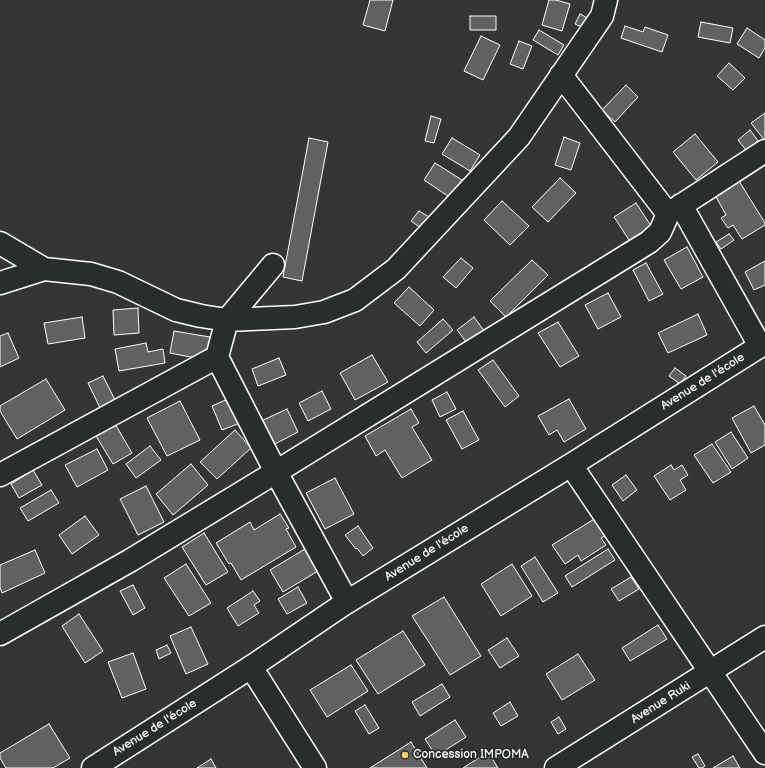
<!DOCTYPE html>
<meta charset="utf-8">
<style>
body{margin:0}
canvas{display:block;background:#333536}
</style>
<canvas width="765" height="768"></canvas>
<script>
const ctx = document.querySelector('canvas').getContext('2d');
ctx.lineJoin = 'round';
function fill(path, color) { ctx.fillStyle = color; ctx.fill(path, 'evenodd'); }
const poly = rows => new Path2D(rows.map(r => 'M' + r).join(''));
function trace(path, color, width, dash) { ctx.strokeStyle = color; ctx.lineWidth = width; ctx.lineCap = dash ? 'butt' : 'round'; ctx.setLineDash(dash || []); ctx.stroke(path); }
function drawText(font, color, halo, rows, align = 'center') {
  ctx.font = font + ' "Balsamiq Sans",sans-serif'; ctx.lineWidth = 3.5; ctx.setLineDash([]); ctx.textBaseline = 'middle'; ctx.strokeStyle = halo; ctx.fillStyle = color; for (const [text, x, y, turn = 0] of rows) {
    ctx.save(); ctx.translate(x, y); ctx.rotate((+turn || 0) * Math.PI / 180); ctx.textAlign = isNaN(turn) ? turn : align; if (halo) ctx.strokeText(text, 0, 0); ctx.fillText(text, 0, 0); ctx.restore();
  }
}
const building = poly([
 [370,0,393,0,385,31,363,25,370,0],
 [549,0,556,0,570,4,562,31,542,25,549,0],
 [580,14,593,21,589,30,575,24,580,14],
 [470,16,496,16,496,30,470,30,470,16],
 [701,22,733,28,730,43,698,37,701,22],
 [625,26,643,32,645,27,668,35,662,52,621,38,625,26],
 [747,28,765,40,765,48,759,58,737,44,747,28],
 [539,30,564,45,558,55,533,40,539,30],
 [481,36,500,45,483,80,464,71,481,36],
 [519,41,532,46,523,69,510,64,519,41],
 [729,63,745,78,733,90,717,76,729,63],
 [626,85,638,97,615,122,602,110,626,85],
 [765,113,765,141,751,123,765,113],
 [431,116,441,119,434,143,425,141,431,116],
 [750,130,762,146,750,155,738,140,750,130],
 [695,134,718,162,696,180,673,152,695,134],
 [564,137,580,143,571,170,555,165,564,137],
 [309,138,328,142,302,281,283,277,309,138],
 [452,138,480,155,470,171,442,154,452,138],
 [435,163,462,180,451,198,424,180,435,163],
 [560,178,576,193,548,222,532,207,560,178],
 [739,181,765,223,765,225,742,239,733,225,728,228,721,218,726,215,715,195,739,181],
 [502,201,529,226,510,245,484,220,502,201],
 [636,203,655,232,633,246,614,217,636,203],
 [419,211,429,217,421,228,411,221,419,211],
 [729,234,734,240,721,249,716,242,729,234],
 [687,247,703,277,681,289,664,260,687,247],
 [461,258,473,268,456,288,443,277,461,258],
 [532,260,548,275,506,317,490,301,532,260],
 [765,261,765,285,754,290,745,272,765,261],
 [646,263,663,294,649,301,633,270,646,263],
 [409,287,434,310,420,326,394,303,409,287],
 [608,293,621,317,598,329,585,305,608,293],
 [138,308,139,333,114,335,113,310,138,308],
 [698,314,707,335,668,353,658,333,698,314],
 [82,317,85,338,48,344,44,323,82,317],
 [474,317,487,335,470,347,457,330,474,317],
 [443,319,453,330,426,353,417,342,443,319],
 [558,322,579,356,560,367,538,333,558,322],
 [174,331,210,337,206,360,170,353,174,331],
 [8,333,19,358,0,367,0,336,8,333],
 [146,343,148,352,163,349,165,363,119,371,115,349,146,343],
 [372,355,388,382,355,400,340,373,372,355],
 [279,358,286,375,258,386,252,369,279,358],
 [493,360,519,396,505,407,478,370,493,360],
 [675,368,686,376,680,384,669,376,675,368],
 [103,376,117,404,102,412,88,383,103,376],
 [46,379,65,410,17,439,0,411,0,406,46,379],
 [322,391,331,409,308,421,299,403,322,391],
 [447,392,456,409,440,417,432,400,447,392],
 [230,398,240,423,222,430,212,406,230,398],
 [569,399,586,429,564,442,557,430,549,435,538,416,569,399],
 [180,401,200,440,167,456,147,418,180,401],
 [754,406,765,425,765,445,751,453,732,418,754,406],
 [287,409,298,432,269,447,257,423,287,409],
 [411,409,419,423,412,427,432,460,402,478,385,450,376,456,365,436,411,409],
 [463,411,479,440,462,449,446,420,463,411],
 [115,424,132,453,113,464,96,436,115,424],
 [235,430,251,448,217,479,200,462,235,430],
 [731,432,748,458,732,469,715,442,731,432],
 [712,444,731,472,713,483,694,455,712,444],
 [150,446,161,460,136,478,126,464,150,446],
 [97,449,108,470,77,487,65,465,97,449],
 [191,464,208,485,173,515,156,494,191,464],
 [671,465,674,470,682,465,688,475,680,480,686,490,670,500,654,476,671,465],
 [33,470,42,485,19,498,11,484,33,470],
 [626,475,637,490,623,501,612,485,626,475],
 [335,478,354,514,325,529,306,493,335,478],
 [146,486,164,522,138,535,120,499,146,486],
 [51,490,59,503,28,521,20,508,51,490],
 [280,514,289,528,286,529,296,547,241,580,231,563,229,564,216,543,250,522,254,530,280,514],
 [85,516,99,535,72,554,59,535,85,516],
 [596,518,607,535,601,538,606,545,581,561,578,555,565,564,552,545,596,518],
 [358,526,373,548,363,556,357,548,356,549,345,535,358,526],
 [204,533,228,572,206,585,182,547,204,533],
 [305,549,318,571,283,592,270,570,305,549],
 [608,549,615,560,572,587,565,576,608,549],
 [35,550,45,573,2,593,0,588,0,565,35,550],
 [535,557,558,593,543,602,521,566,535,557],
 [186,564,211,603,189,616,164,578,186,564],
 [512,564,532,596,501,616,481,584,512,564],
 [631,577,639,589,619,601,611,589,631,577],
 [133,585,145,608,133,615,120,591,133,585],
 [298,587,307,603,287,614,278,599,298,587],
 [253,591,260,601,254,605,259,613,238,626,227,608,253,591],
 [444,597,481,656,450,675,412,616,444,597],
 [79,614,103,651,85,663,62,626,79,614],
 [658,625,667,639,630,661,622,648,658,625],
 [191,627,208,664,186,674,170,636,191,627],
 [403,631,425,665,378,694,356,660,403,631],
 [507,638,519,656,500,668,488,650,507,638],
 [167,645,171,653,159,659,156,650,167,645],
 [133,653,146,689,122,698,108,662,133,653],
 [578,654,595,680,562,700,546,674,578,654],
 [351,665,368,691,327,717,310,690,351,665],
 [442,684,450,697,420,716,412,702,442,684],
 [510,702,518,716,501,726,493,713,510,702],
 [365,705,379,728,369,734,355,711,365,705],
 [559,717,566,729,558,734,551,722,559,717],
 [455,720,466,737,436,756,425,739,455,720],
 [49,724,70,758,53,768,6,768,0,758,0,753,49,724],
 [411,742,427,768,370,768,411,742],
 [488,752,498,768,463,768,488,752],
 [698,754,705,766,702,768,699,768,692,757,698,754],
 [733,756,740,768,713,768,733,756],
 [211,759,216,768,197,768,211,759]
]);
fill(building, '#5f6162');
trace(building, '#fff', 1);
const street = poly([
 [561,75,668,214,765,151],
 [681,205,760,346],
 [0,243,44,269],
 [273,265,227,320,217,357,276,472,347,602],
 [0,283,44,269,91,274,118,282,176,310,201,316,227,320,295,317,324,312,355,300,396,269,519,137,602,16,606,0],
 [571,465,765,753],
 [0,475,217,357],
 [0,634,131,560,276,472,649,242,660,232,668,214],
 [251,667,315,768],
 [556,768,765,637]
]);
const secondary = poly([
 [93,768,251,667,347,602,571,465,765,343]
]);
trace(street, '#fff', 25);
trace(secondary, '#fff', 25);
trace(street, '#2a2d2e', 22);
trace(secondary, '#2a2d2e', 22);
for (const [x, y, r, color] of [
 [405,755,4,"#ffd166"]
]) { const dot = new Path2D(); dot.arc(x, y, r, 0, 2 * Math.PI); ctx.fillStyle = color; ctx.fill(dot); trace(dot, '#2a2d2e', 1.5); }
drawText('12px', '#fff', '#2a2d2e', [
 ["Avenue de l'école",703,382,-32],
 ["Avenue de l'école",427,553,-32],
 ["Avenue Ruki",661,703,-32],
 ["Avenue de l'école",155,728,-32]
]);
drawText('12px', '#fff', '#2a2d2e', [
 ["Concession IMPOMA",413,755]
], 'left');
</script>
